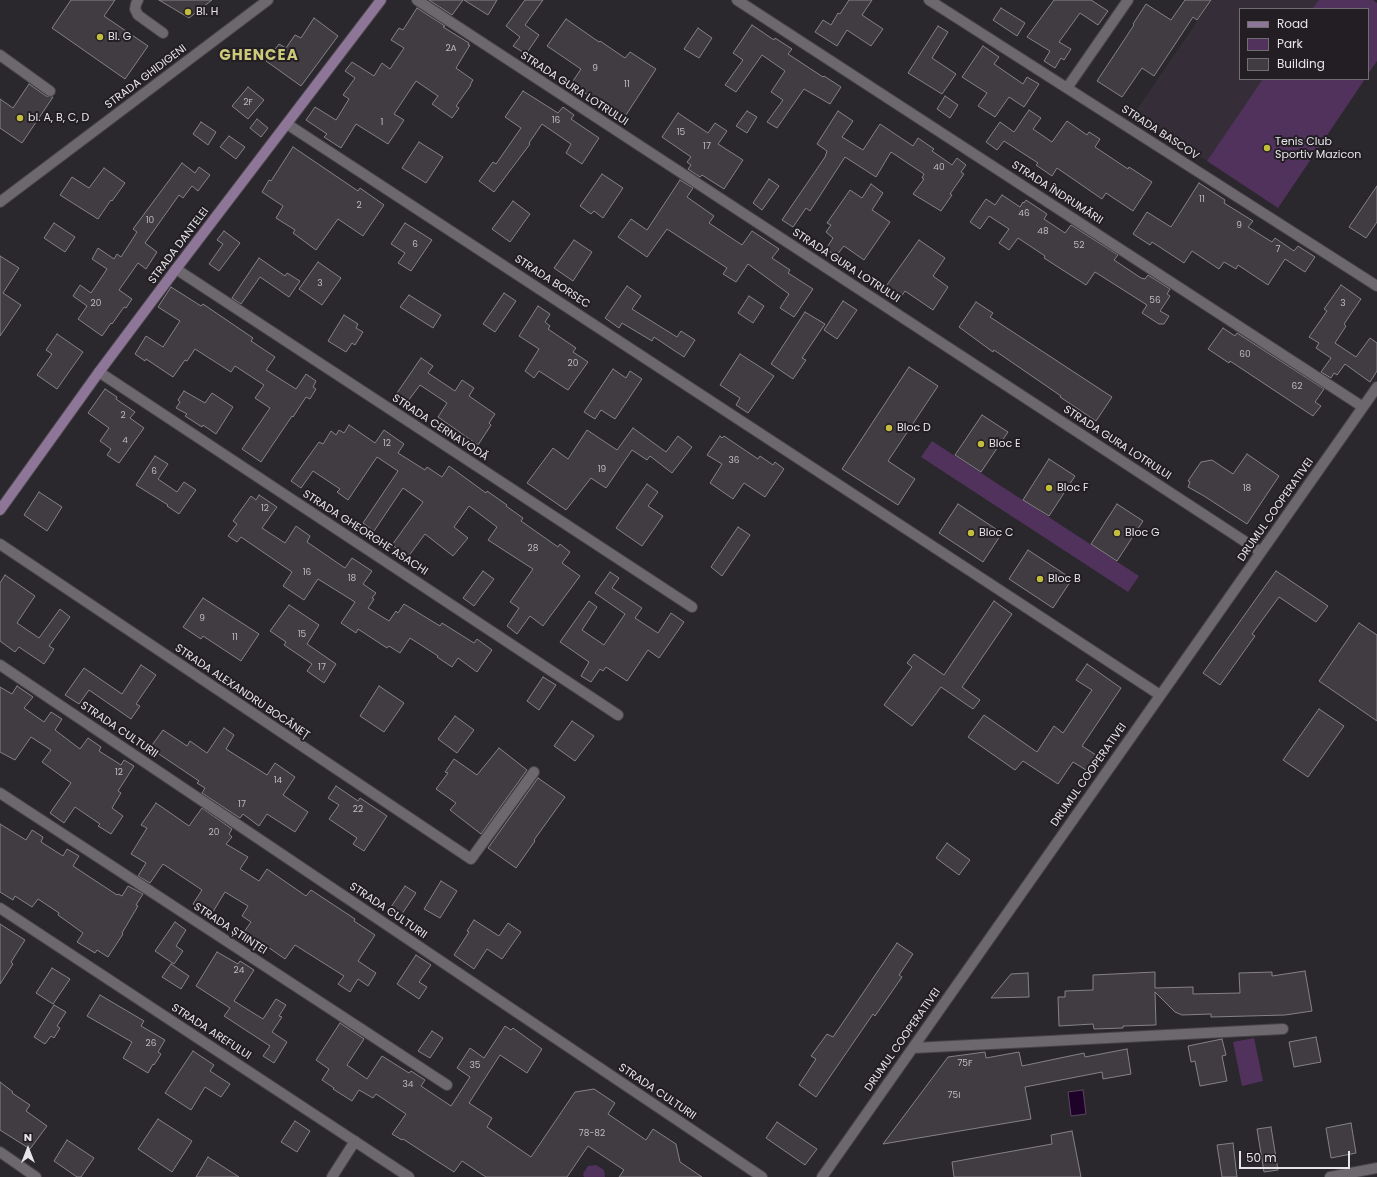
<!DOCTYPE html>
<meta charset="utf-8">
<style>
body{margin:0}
#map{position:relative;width:1377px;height:1177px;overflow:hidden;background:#2b282d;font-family:Poppins,sans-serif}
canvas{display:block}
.legend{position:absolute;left:1239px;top:8px;width:130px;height:72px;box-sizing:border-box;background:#221e23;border:1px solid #716e72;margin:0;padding:5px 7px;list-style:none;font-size:12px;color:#e7e5e8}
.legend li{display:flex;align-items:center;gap:8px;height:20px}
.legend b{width:20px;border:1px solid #716e72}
.north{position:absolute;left:8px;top:1129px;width:40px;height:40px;-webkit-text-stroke:3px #221e23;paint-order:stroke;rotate:0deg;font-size:11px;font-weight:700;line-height:16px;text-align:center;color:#e7e5e8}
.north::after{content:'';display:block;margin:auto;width:14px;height:18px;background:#e7e5e8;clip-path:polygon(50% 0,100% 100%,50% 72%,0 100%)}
.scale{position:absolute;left:1239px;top:1151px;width:111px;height:18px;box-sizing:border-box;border:2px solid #e7e5e8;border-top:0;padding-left:5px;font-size:12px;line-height:14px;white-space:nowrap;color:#e7e5e8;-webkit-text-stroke:3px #221e23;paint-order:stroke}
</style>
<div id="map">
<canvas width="1377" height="1177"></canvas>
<ul class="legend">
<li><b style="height:5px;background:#8e7698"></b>Road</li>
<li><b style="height:11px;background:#51325d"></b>Park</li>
<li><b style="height:11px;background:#403c42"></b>Building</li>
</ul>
<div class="north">N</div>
<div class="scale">50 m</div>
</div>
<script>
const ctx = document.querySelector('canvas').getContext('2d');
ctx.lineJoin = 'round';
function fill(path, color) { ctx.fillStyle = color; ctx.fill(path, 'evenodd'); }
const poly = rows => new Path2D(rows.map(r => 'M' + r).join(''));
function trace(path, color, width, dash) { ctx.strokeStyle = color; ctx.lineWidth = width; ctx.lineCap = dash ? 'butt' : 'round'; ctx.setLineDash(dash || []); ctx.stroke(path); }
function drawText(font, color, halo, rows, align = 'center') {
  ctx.font = font + ' Poppins,sans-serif'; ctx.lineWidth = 4; ctx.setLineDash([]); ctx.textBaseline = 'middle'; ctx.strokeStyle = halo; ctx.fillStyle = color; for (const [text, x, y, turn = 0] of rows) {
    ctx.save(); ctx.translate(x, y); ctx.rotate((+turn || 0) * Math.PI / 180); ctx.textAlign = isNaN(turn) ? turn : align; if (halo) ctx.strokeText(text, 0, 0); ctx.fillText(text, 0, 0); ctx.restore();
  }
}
fill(poly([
 [1212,0,1319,0,1312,9,1240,9,1240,79,1264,79,1207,161,1134,114]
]), '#352e38');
fill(poly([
 [1319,0,1373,0,1377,3,1377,61,1368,74,1368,9,1312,9],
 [1263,79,1365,79,1278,208,1207,161],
 [932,441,1139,576,1128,592,921,457],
 [1254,1038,1263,1081,1242,1086,1233,1042],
 [596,1165,604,1170,605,1177,584,1177,583,1174,588,1166]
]), '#51325d');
const water = poly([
 [1083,1090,1086,1114,1071,1116,1068,1092,1083,1090]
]);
fill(water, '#1f0228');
trace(water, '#5b4662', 1);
const building = poly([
 [71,0,115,0,104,16,148,46,125,79,52,28,71,0],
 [159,0,212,0,189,18,159,0],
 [429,0,463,0,452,15,429,0],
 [464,0,497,0,488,15,464,0],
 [525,0,543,0,525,25,539,35,526,54,513,46,520,37,506,26,525,0],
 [849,0,872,0,862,15,883,29,871,46,847,30,837,46,815,32,823,20,831,25,838,13,840,14,849,0],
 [1054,0,1091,0,1108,11,1098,25,1080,13,1059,42,1071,49,1064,60,1061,58,1055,68,1044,61,1050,51,1027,37,1054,0],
 [1185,0,1211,0,1197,20,1193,17,1154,76,1142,68,1122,97,1097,81,1134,25,1133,24,1146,4,1171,20,1185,0],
 [417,8,445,26,443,27,469,43,468,45,470,45,456,68,473,80,470,85,471,85,456,106,459,108,452,118,432,104,438,96,416,81,394,114,404,120,388,144,356,124,341,148,324,137,327,134,306,120,315,107,336,120,349,99,343,95,355,78,345,71,352,62,374,76,382,63,390,69,404,48,391,40,399,28,403,30,417,8],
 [1001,8,1025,23,1017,36,993,20,1001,8],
 [314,18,338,36,301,86,266,61,279,44,286,48,295,35,301,38,314,18],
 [566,19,599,42,600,41,625,58,630,52,656,69,624,118,571,84,581,69,547,46,566,19],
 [752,25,774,40,775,38,792,49,788,54,823,77,824,76,841,87,830,104,804,89,777,128,767,122,783,100,771,92,785,71,762,55,736,92,725,85,743,60,733,53,752,25],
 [938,26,948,32,932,58,956,74,942,94,908,73,938,26],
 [698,28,712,38,699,58,684,49,698,28],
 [983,46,999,57,994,64,1023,84,1027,77,1039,84,1024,107,1009,97,995,117,978,106,987,93,962,77,983,46],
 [29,84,46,96,53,97,22,143,0,128,0,99,13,108,29,84],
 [248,87,264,100,248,119,232,106,248,87],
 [523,91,558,113,563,107,574,115,571,119,599,138,582,164,566,153,571,144,542,124,529,143,530,144,494,192,479,181,493,162,496,164,521,128,505,117,523,91],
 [945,96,958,105,950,118,937,109,945,96],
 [1029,110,1041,118,1033,129,1052,142,1067,121,1087,135,1089,132,1100,139,1095,147,1128,169,1129,167,1152,182,1133,211,1106,193,1102,199,1057,168,1052,176,1036,165,1038,163,1004,141,997,150,986,142,1000,122,1014,132,1029,110],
 [747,111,757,117,747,133,736,126,747,111],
 [838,111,853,121,842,137,863,150,880,124,913,146,918,138,934,149,932,151,952,165,957,158,966,165,961,172,964,174,950,194,952,195,941,211,913,194,924,179,922,178,924,174,891,152,876,177,845,157,810,211,806,208,793,227,782,220,825,157,827,151,817,144,838,111],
 [678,113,708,133,715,123,727,131,718,144,743,160,724,189,702,175,700,177,688,169,691,165,687,162,691,157,662,137,678,113],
 [257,119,268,128,261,137,250,128,257,119],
 [201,122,216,132,208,145,193,134,201,122],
 [229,136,245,147,236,159,220,147,229,136],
 [419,142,443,157,426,183,402,168,419,142],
 [293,147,358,191,360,188,384,205,363,236,338,219,316,250,293,233,295,230,276,218,283,206,262,192,269,180,271,181,293,147],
 [182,163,195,173,199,167,210,175,198,191,192,186,183,198,179,195,145,243,157,252,146,269,138,263,119,290,132,299,126,308,124,307,112,324,111,323,102,336,78,319,87,306,73,296,80,285,91,293,107,269,92,259,98,248,114,259,117,254,121,257,137,232,133,229,182,163],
 [104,168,125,183,112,201,111,200,98,219,60,195,72,177,89,188,104,168],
 [602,174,623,188,603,218,594,211,591,214,580,206,602,174],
 [769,179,779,186,762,210,753,203,769,179],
 [680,180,693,188,687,197,714,216,709,223,742,245,752,231,779,249,772,258,790,270,788,273,813,289,794,317,780,308,789,294,748,264,736,282,723,274,727,268,667,229,647,257,618,237,631,219,647,230,680,180],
 [1199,183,1225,200,1224,203,1253,221,1248,227,1272,242,1275,238,1294,251,1298,246,1315,257,1305,272,1285,259,1268,285,1238,265,1236,269,1224,262,1219,269,1192,251,1184,263,1152,242,1150,245,1133,234,1147,212,1171,227,1199,183],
 [871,184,883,193,872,210,890,222,864,260,844,246,836,256,826,249,833,238,826,232,831,225,827,223,850,190,862,198,871,184],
 [1377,186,1377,222,1366,238,1349,227,1377,186],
 [1002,195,1020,207,1023,202,1024,203,1026,200,1047,214,1044,219,1065,233,1071,225,1118,255,1114,260,1141,278,1145,279,1148,275,1170,289,1167,294,1170,296,1160,311,1169,316,1164,324,1159,324,1142,313,1147,305,1095,272,1086,285,1044,258,1045,256,1018,238,1009,250,999,243,1009,229,989,216,980,229,970,222,986,199,995,205,1002,195],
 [513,201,530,214,510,242,492,229,513,201],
 [54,223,75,237,65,252,44,238,54,223],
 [405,223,432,240,411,271,398,263,405,253,391,244,405,223],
 [224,231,240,243,219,271,209,264,223,244,217,240,224,231],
 [574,240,592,252,573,281,554,268,574,240],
 [919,240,945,258,933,276,948,287,933,310,905,291,899,300,884,289,919,240],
 [0,256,19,268,3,293,21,305,0,336,0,256],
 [259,258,285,276,287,273,300,281,289,297,260,277,241,304,232,298,259,258],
 [318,262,341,278,322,305,299,289,318,262],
 [1341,285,1361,299,1344,324,1346,326,1335,343,1356,357,1370,338,1377,343,1377,371,1370,382,1345,364,1337,375,1334,373,1331,378,1321,372,1331,358,1316,348,1319,343,1309,337,1327,311,1324,309,1341,285],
 [627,286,641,296,632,309,677,337,681,331,695,340,684,357,654,337,652,341,622,323,619,328,605,318,627,286],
 [171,287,201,306,203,304,253,338,251,341,275,357,266,370,296,389,306,374,316,381,313,387,316,389,310,399,306,397,293,417,292,416,261,462,242,449,270,408,255,398,264,385,235,366,231,372,195,349,187,361,185,360,173,377,146,359,145,361,135,354,146,336,163,347,180,321,158,307,171,287],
 [504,293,516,301,495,332,483,324,504,293],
 [409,295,441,315,433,328,400,307,409,295],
 [749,296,764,306,753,323,738,313,749,296],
 [843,301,857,310,837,339,824,330,843,301],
 [976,302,993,313,990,317,1112,397,1096,421,1060,397,1061,396,994,350,993,352,959,327,976,302],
 [538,306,550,314,545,322,550,326,548,329,576,348,573,352,588,362,568,390,539,371,534,378,525,371,539,349,519,336,538,306],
 [805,312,825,324,802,358,806,360,793,379,771,364,805,312],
 [344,315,358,324,356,328,363,332,355,345,352,343,346,352,328,341,344,315],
 [1223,328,1235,336,1237,333,1324,389,1315,402,1321,406,1313,416,1230,361,1229,363,1208,349,1223,328],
 [57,334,83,352,57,389,37,375,52,354,46,350,57,334],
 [740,354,774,376,748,413,736,405,740,398,720,385,740,354],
 [421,358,433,366,428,373,455,391,462,380,474,388,469,396,495,414,489,423,491,425,478,445,438,417,447,403,420,385,408,401,397,393,421,358],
 [909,367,938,386,888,461,915,479,898,505,842,469,909,367],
 [613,369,626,378,630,371,642,379,615,419,601,410,595,419,584,412,613,369],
 [105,389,117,397,116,399,135,412,130,418,144,428,119,463,107,455,111,449,100,441,109,428,88,413,105,389],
 [184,391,205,403,212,393,233,407,216,434,203,425,202,427,185,416,187,414,176,408,180,402,178,400,184,391],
 [982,415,1008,432,981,472,955,455,982,415],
 [349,425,375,443,384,430,404,444,398,453,425,470,427,467,442,477,449,466,486,493,487,491,507,505,506,506,523,518,521,521,558,547,560,544,570,552,562,563,580,576,543,626,530,616,517,634,507,626,519,608,510,602,533,569,488,540,497,527,469,506,454,527,468,538,453,556,425,534,408,557,392,545,423,502,403,488,374,531,363,523,398,471,377,457,348,500,337,492,340,489,313,471,301,488,291,481,319,442,323,444,331,431,336,435,339,430,344,433,349,425],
 [633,428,666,452,678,436,692,447,672,473,650,456,647,460,632,450,606,488,591,478,566,510,527,483,553,448,568,459,587,430,617,450,633,428],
 [720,436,722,438,724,436,758,459,760,456,773,465,775,462,784,469,765,497,744,483,733,499,710,483,722,464,707,455,720,436],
 [1247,454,1279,476,1247,524,1204,496,1188,487,1190,482,1188,481,1201,462,1212,460,1233,474,1247,454],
 [155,456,168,464,158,479,177,492,184,482,196,490,179,514,167,506,168,505,136,485,155,456],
 [1049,459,1075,476,1049,516,1023,500,1049,459],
 [647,484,658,492,648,506,663,516,642,546,616,528,647,484],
 [39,492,62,507,47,531,24,515,39,492],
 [259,495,277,507,262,528,285,543,296,526,310,536,307,542,345,568,352,558,372,571,363,584,376,593,372,598,374,599,368,608,389,621,396,611,398,613,404,604,440,626,442,623,474,643,477,639,492,650,477,672,458,658,452,667,437,657,438,656,410,638,400,653,389,646,387,648,358,629,356,633,341,623,355,602,318,579,304,600,283,586,292,572,241,537,237,542,228,536,237,524,233,521,251,496,256,500,259,495],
 [958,504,1002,533,983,562,939,533,958,504],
 [1117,504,1143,521,1117,561,1091,544,1117,504],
 [738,527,750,535,722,576,711,567,738,527],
 [1028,550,1072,579,1053,608,1009,579,1028,550],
 [483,571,494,579,474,606,463,598,483,571],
 [1276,571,1328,606,1316,622,1279,597,1252,634,1255,636,1220,685,1203,673,1276,571],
 [610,572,619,578,612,588,642,608,635,618,658,633,671,613,684,622,659,658,648,650,627,681,606,667,603,671,600,669,591,682,581,676,589,662,560,642,589,601,597,607,582,630,604,645,625,614,595,593,610,572],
 [5,575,35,596,17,623,39,638,60,609,70,617,49,646,54,649,44,664,19,647,15,652,0,641,0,583,5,575],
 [203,598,259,634,241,661,203,636,201,639,183,627,203,598],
 [994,601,1012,614,962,687,980,700,973,709,941,687,912,726,884,705,912,667,907,663,914,654,944,675,994,601],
 [289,605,319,625,307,644,336,664,324,683,307,671,312,664,284,645,286,642,270,631,289,605],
 [1359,623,1377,635,1377,721,1319,681,1359,623],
 [1087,664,1121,688,1082,746,1096,755,1086,770,1073,762,1058,784,1023,761,1015,770,968,737,984,715,1037,752,1054,726,1063,733,1092,690,1076,680,1087,664],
 [141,665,156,675,136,704,140,706,131,719,89,690,79,704,65,695,84,668,122,694,141,665],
 [543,677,556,685,539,710,527,701,543,677],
 [17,686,33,697,24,708,44,722,51,712,62,719,55,730,80,749,88,738,101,747,99,751,121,765,124,760,134,766,118,791,121,793,112,808,123,816,111,834,98,826,100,824,75,807,64,823,50,813,71,783,42,762,51,750,31,737,15,760,0,752,0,687,12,694,17,686],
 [379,686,404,703,384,732,360,716,379,686],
 [1319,709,1344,726,1308,777,1283,760,1319,709],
 [455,716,474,730,457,753,438,739,455,716],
 [572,721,594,736,575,761,554,746,572,721],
 [224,728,234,735,226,749,267,775,275,763,295,777,283,795,308,812,295,832,267,814,259,826,243,814,240,818,202,793,205,788,197,783,199,781,150,748,163,730,187,746,190,741,207,753,224,728],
 [499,748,527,770,481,834,450,810,456,803,436,789,448,773,445,772,454,759,477,775,499,748],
 [538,778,565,797,534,840,535,841,516,868,488,848,538,778],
 [336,786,358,801,360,798,387,816,364,851,353,844,357,838,329,819,339,805,328,798,336,786],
 [156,803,189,826,202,808,232,829,229,834,232,837,226,844,248,857,240,869,259,881,267,869,306,896,311,890,355,919,354,921,375,935,358,961,376,973,368,986,358,979,350,992,338,984,344,976,295,945,285,959,265,945,263,949,242,935,251,922,242,916,248,906,225,892,211,915,193,904,202,890,163,864,150,883,138,876,146,863,131,854,147,828,141,825,156,803],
 [0,824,26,840,32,830,43,837,41,842,63,856,67,849,79,856,73,866,117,895,118,894,122,896,128,886,143,894,136,905,138,906,122,933,123,934,108,957,97,950,95,953,77,942,83,933,58,915,59,913,38,899,32,907,15,896,13,900,0,892,0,824],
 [947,843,970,860,959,875,936,858,947,843],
 [441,881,457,891,440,918,424,909,441,881],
 [405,886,416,893,400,917,389,910,405,886],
 [474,920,499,936,508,923,521,932,502,959,487,949,474,969,454,955,469,932,467,931,474,920],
 [175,922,186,930,176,946,183,951,174,964,155,951,175,922],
 [0,924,25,940,11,962,13,964,0,984,0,924],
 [897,943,913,954,899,975,902,977,875,1016,873,1014,816,1097,799,1085,816,1059,811,1056,827,1034,833,1037,897,943],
 [217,952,238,964,240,961,254,970,234,1001,263,1019,276,999,286,1005,279,1016,282,1017,272,1032,287,1042,274,1063,263,1056,270,1046,224,1016,230,1008,196,986,217,952],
 [416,955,431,965,419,982,427,987,419,999,397,984,416,955],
 [171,964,189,976,181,989,162,977,171,964],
 [52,968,70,979,53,1004,36,993,52,968],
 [1305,971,1312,1011,1285,1015,1211,1017,1211,1014,1182,1015,1175,1012,1155,992,1156,1025,1123,1026,1123,1028,1094,1029,1093,1024,1059,1026,1058,997,1065,997,1065,991,1093,990,1093,975,1155,972,1155,988,1193,987,1193,994,1240,993,1239,973,1272,972,1272,976,1305,971],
 [1028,973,1029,997,991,998,1011,974,1028,973],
 [100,995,144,1021,141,1026,165,1040,158,1052,161,1054,154,1065,153,1064,148,1073,123,1058,132,1042,87,1016,100,995],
 [54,1005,66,1012,57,1026,60,1028,54,1038,51,1036,45,1044,34,1037,54,1005],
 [340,1023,364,1039,347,1065,367,1079,382,1056,409,1073,411,1071,425,1080,421,1086,451,1106,470,1077,457,1068,470,1048,484,1058,505,1026,511,1030,513,1028,542,1049,527,1073,500,1055,469,1103,492,1118,487,1127,531,1157,575,1092,594,1089,615,1103,608,1114,646,1140,653,1129,676,1144,680,1162,702,1177,619,1177,624,1170,588,1146,567,1177,486,1177,462,1161,454,1172,403,1139,402,1140,392,1134,406,1114,376,1094,373,1098,359,1090,352,1101,333,1089,334,1088,322,1080,329,1069,316,1060,340,1023],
 [432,1031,443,1038,430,1058,418,1051,432,1031],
 [1316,1037,1321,1062,1294,1067,1289,1042,1316,1037],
 [1222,1039,1226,1055,1222,1056,1227,1081,1200,1086,1195,1061,1191,1062,1188,1046,1222,1039],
 [1127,1049,1131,1074,1103,1079,1102,1072,1025,1087,1031,1119,883,1144,948,1057,985,1052,986,1058,1019,1052,1022,1066,1084,1053,1085,1057,1127,1049],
 [193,1051,214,1065,210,1071,230,1084,221,1097,205,1087,191,1110,165,1093,193,1051],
 [0,1082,13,1092,12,1093,30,1105,26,1111,47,1126,30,1149,0,1130,0,1082],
 [158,1119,192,1141,172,1172,138,1149,158,1119],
 [295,1121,310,1131,297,1152,281,1142,295,1121],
 [777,1122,817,1149,805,1165,766,1138,777,1122],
 [1351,1123,1356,1153,1331,1158,1326,1128,1351,1123],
 [1271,1127,1278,1170,1264,1172,1257,1129,1271,1127],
 [1072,1131,1081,1177,954,1177,952,1162,1052,1144,1051,1135,1072,1131],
 [67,1140,94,1158,81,1177,77,1177,54,1161,67,1140],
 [1233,1143,1237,1177,1222,1177,1217,1145,1233,1143],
 [208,1157,239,1177,196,1177,208,1157]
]);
fill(building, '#403c42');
trace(building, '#858187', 1);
const street = poly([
 [138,0,136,4,135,9,138,15,163,33],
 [417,0,1261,552],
 [737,0,1363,407],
 [929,0,1377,286],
 [0,55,50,91],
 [1067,88,1128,0],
 [287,124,1160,695],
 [0,202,268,0],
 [176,269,692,607],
 [99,372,618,715],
 [0,544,471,859,534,772],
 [0,665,762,1177],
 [0,793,447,1085],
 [0,908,409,1177],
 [913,1048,1283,1029],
 [0,1152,36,1177],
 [332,1177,355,1141],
 [822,1177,1377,387],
 [1330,1177,1377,1168]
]);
const secondary = poly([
 [0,510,99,372,176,269,381,0]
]);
trace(street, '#474348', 12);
trace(secondary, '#474348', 12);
trace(street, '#6c686e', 10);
trace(secondary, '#8e7698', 10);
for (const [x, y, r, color] of [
 [188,12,4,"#c3bd3e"],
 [100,37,4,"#c3bd3e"],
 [20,118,4,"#c3bd3e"],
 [1267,148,4,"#c3bd3e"],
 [889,428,4,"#c3bd3e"],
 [981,444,4,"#c3bd3e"],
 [1049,488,4,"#c3bd3e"],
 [971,533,4,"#c3bd3e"],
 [1117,533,4,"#c3bd3e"],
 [1040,579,4,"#c3bd3e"]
]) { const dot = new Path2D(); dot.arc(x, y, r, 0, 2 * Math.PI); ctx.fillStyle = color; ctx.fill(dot); trace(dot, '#221e23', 1.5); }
drawText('9px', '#bdbbbe', null, [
 ["2A",451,49],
 ["9",595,69],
 ["11",627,85],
 ["2F",248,103],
 ["16",556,121],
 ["1",382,123],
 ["15",681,133],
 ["17",707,147],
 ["40",939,168],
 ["11",1202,200],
 ["2",359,206],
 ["46",1024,214],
 ["10",150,221],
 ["9",1239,226],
 ["48",1043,232],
 ["6",415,245],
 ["52",1079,246],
 ["7",1278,250],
 ["3",320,284],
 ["56",1155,301],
 ["20",96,304],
 ["3",1343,304],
 ["60",1245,355],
 ["20",573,364],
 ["62",1297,387],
 ["2",123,416],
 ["4",125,441],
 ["12",387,444],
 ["36",734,461],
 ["19",602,470],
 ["6",154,472],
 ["18",1247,489],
 ["12",265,509],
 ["28",533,549],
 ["16",307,573],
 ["18",352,579],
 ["9",202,619],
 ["15",302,635],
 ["11",235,638],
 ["17",322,668],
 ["12",119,773],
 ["14",278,781],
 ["17",242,805],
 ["22",358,810],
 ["20",214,833],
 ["24",239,971],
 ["26",151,1044],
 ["75F",965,1064],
 ["35",475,1066],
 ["34",408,1085],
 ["75I",954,1096],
 ["78-82",592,1134]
]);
drawText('11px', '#e7e5e8', '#221e23', [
 ["Bl. H",196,12],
 ["Bl. G",108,37],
 ["bl. A, B, C, D",28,118],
 ["Tenis Club",1275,142],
 ["Sportiv Mazicon",1275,155],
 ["Bloc D",897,428],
 ["Bloc E",989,444],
 ["Bloc F",1057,488],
 ["Bloc C",979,533],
 ["Bloc G",1125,533],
 ["Bloc B",1048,579]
], 'left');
drawText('11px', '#e7e5e8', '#221e23', [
 ["STRADA GHIDIGENI",146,77,-37],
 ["STRADA GURA LOTRULUI",574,89,33],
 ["STRADA BASCOV",1160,133,33],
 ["STRADA ÎNDRUMĂRII",1057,193,33],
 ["STRADA DANTELEI",179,246,-53],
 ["STRADA GURA LOTRULUI",846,266,33],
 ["STRADA BORSEC",552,282,33],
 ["STRADA CERNAVODĂ",440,428,33],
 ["STRADA GURA LOTRULUI",1117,443,33],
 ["DRUMUL COOPERATIVEI",1276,510,-55],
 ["STRADA GHEORGHE ASACHI",365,533,33],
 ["STRADA ALEXANDRU BOCĂNEȚ",242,692,34],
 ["STRADA CULTURII",119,730,34],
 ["DRUMUL COOPERATIVEI",1089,775,-55],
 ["STRADA CULTURII",388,911,34],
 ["STRADA ȘTIINȚEI",230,929,33],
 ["STRADA AREFULUI",211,1032,33],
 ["DRUMUL COOPERATIVEI",903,1040,-55],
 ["STRADA CULTURII",657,1092,34]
]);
ctx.letterSpacing = '1px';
drawText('bold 15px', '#ccc97b', '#221e23', [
 ["GHENCEA",259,56]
]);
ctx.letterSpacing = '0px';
</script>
